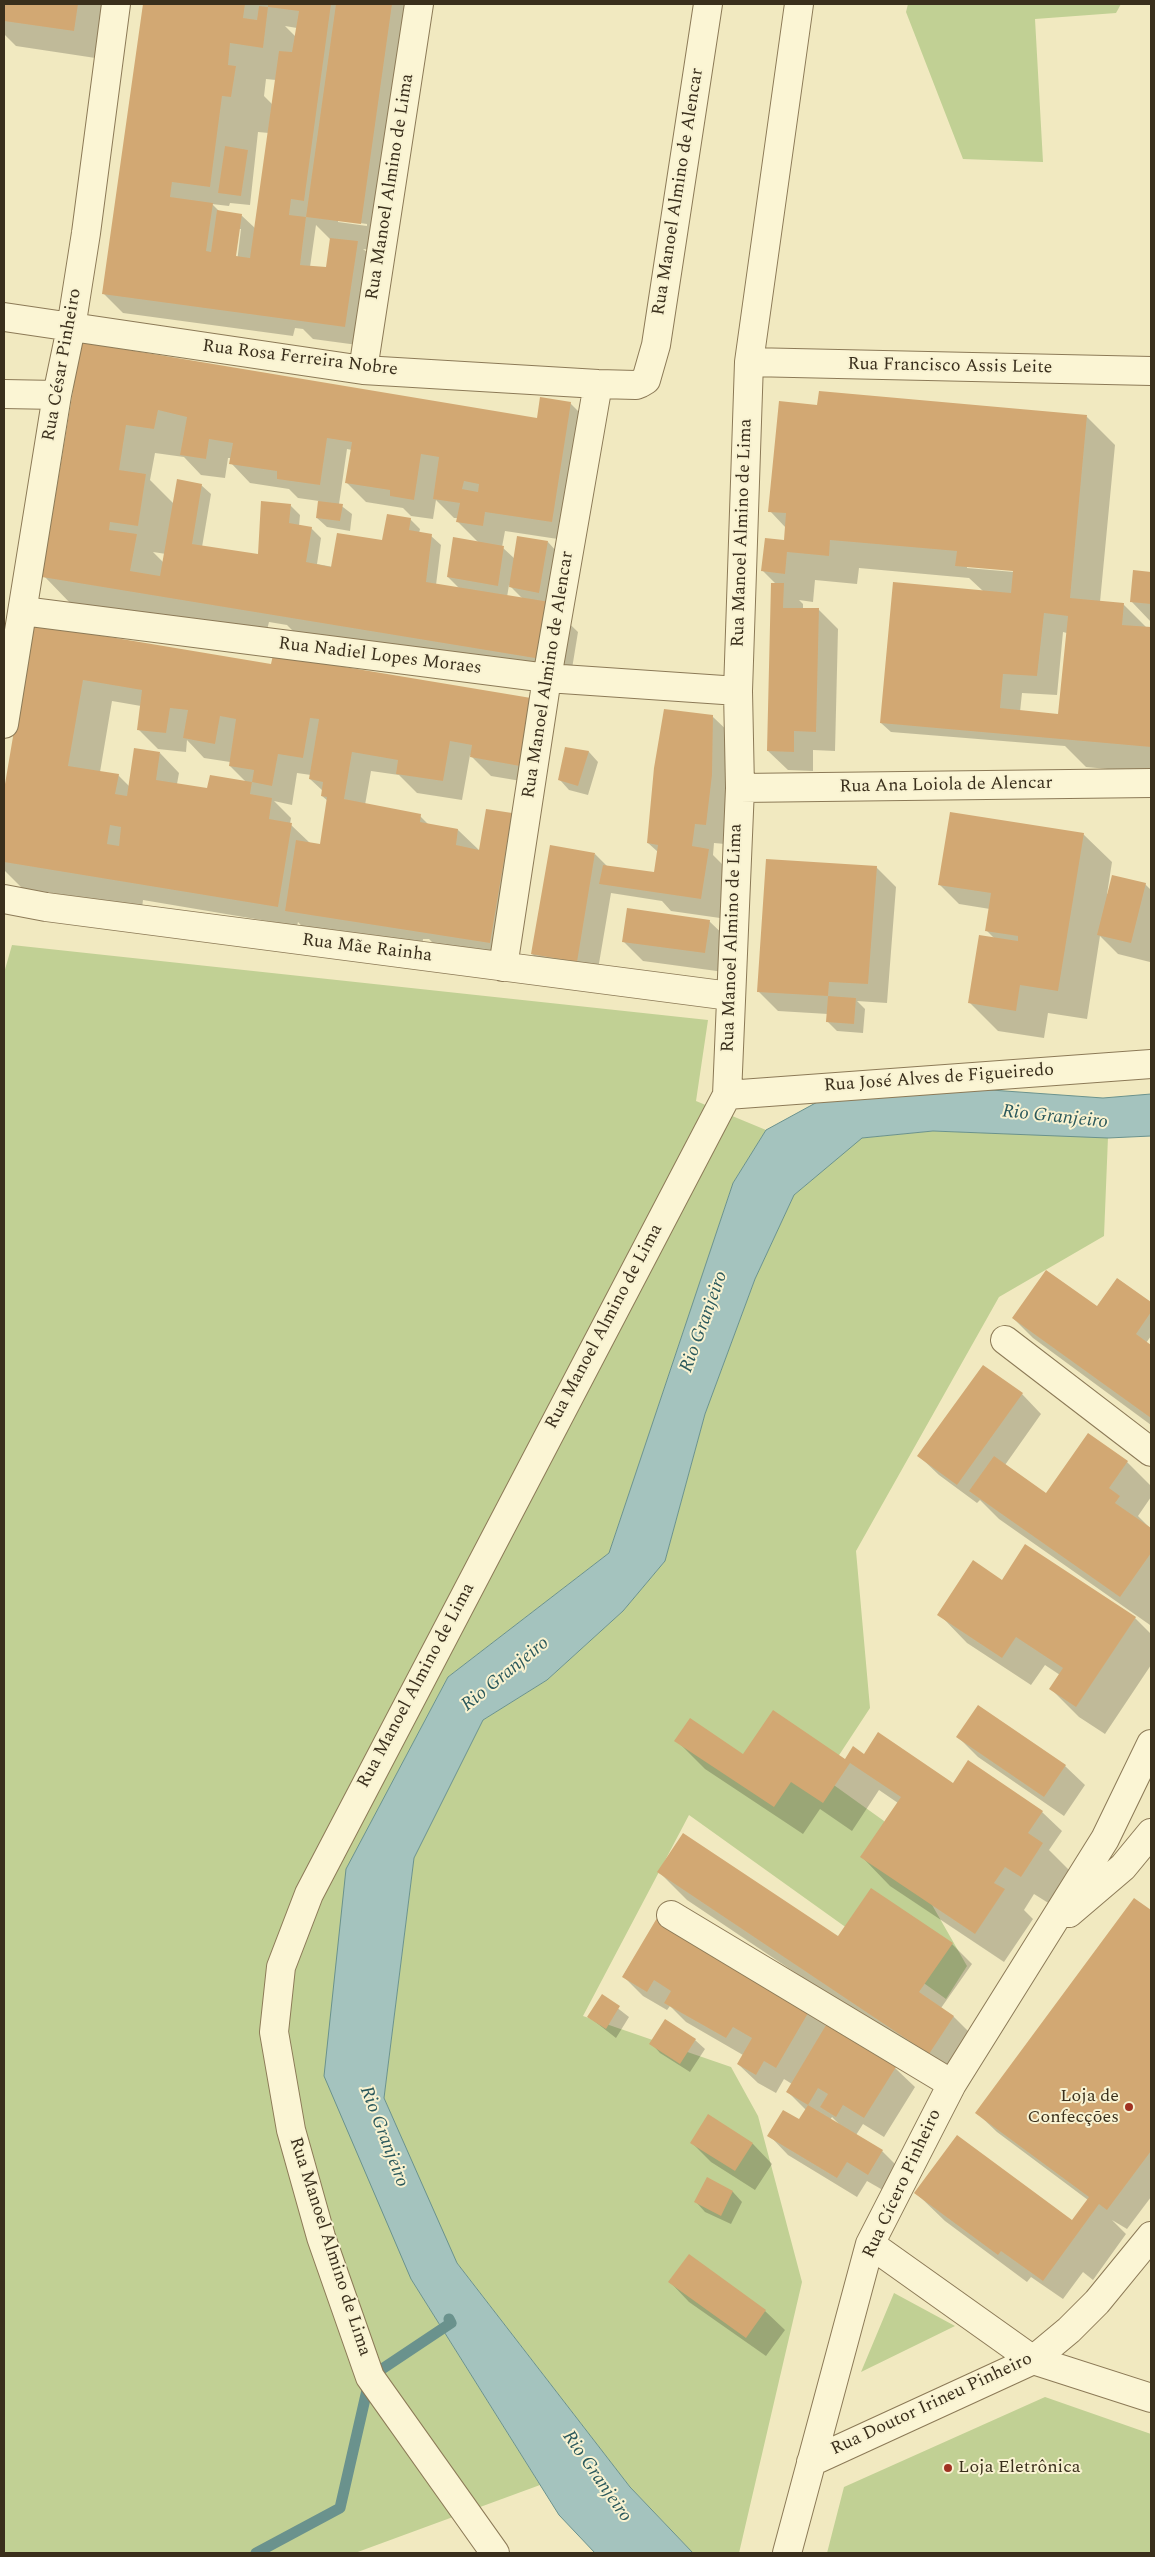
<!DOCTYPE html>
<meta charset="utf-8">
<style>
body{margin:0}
#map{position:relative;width:1155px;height:2557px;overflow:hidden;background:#f1e9c0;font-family:Spectral,serif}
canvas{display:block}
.frame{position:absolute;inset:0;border:5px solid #3a2f1c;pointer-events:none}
</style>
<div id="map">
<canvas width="1155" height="2557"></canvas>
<div class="frame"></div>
</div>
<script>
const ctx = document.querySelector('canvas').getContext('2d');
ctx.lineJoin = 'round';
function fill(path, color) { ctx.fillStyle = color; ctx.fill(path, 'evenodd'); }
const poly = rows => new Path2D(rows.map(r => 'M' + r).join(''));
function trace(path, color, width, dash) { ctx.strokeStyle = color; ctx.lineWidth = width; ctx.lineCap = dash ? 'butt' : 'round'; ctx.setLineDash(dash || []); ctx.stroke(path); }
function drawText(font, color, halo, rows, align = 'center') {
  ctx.font = font + ' Spectral,serif'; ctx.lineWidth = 4; ctx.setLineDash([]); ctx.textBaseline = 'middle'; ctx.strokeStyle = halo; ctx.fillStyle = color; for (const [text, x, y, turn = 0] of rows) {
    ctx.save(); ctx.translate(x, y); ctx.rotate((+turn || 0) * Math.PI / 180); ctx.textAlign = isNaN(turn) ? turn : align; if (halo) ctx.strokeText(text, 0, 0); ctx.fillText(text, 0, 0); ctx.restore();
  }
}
fill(poly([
 [908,4,1121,4,1116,13,1035,19,1043,162,963,159,906,12],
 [12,945,708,1020,696,1101,766,1130,733,1183,609,1553,448,1677,346,1870,411,2279,540,2485,355,2553,4,2553,4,973],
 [933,1131,1108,1137,1104,1236,999,1297,856,1551,870,1708,824,1778,884,1821,967,1966,946,1999,689,1815,583,2016,731,2067,758,2116,802,2282,739,2553,693,2553,630,2487,451,2255,384,2098,414,1858,483,1720,547,1680,623,1611,665,1561,705,1414,755,1279,794,1195,861,1138],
 [894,2293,955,2326,861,2372],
 [1045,2397,1151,2434,1151,2553,827,2553,844,2487]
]), '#c1d094');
const water = poly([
 [963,1088,1103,1098,1151,1094,1151,1136,1108,1138,933,1131,862,1138,794,1195,755,1279,705,1414,665,1561,623,1611,547,1680,483,1720,414,1858,384,2098,457,2263,630,2487,693,2553,595,2553,559,2515,411,2279,324,2076,346,1869,448,1677,609,1553,733,1183,766,1130,821,1100,963,1088]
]);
fill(water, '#a4c3be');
trace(water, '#6a928d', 1);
fill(poly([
 [4,4,110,4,102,59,16,46,4,34],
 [145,4,414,4,389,252,363,249,367,252,363,282,365,346,313,339,303,329,295,328,293,336,123,313,104,294],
 [285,26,297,28,296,37],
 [266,79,276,80,273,105,264,96],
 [258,132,269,133,256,229,241,215,220,212,212,204,229,206,230,203,250,205],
 [338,220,367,224,367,226,338,222],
 [316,225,331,240,329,270,310,267],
 [238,229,241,229,237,262,234,262],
 [82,343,538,419,570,403,590,423,571,541,505,531,502,547,515,559,548,542,557,552,548,603,578,632,569,687,297,635,287,625,269,622,267,630,187,617,186,624,72,605,44,576],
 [347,449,352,450,346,482,366,502,403,508,411,516,433,519,436,500,454,518,458,518,457,521,479,543,448,577,460,589,436,585,441,545,431,536,419,533,420,529,410,519,383,542,333,567,317,564,321,538,311,528,299,526,300,515,290,505,259,555,202,547,211,494,201,485,174,504,150,480,155,453,184,457,201,475,225,478,228,458,232,458,231,463,250,483,289,489,298,498,319,501,317,518,327,527,350,531,352,514,339,504],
 [153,552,166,554,164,563],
 [509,585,523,599,507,597],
 [819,406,1087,417,1115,445,1100,602,1123,604,1147,628,1151,628,1151,773,1086,767,1065,746,891,732,881,723,983,591,969,578,859,568,857,584,815,580,813,602,799,600,803,604,803,609,818,609,838,629,835,751,813,750,813,771,788,770,768,751,776,584,763,571,785,542,786,528,770,511],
 [967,566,1014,570,1014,572,967,568],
 [1063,632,1067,633,1059,716,1020,712,1022,693,1057,695],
 [1134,572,1151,573,1151,622,1131,601],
 [33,626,272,665,531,699,539,784,491,776,470,755,462,800,417,793,399,775,371,771,365,805,420,816,429,825,458,830,480,851,511,814,521,824,510,962,439,949,429,939,423,939,422,948,306,931,298,922,297,926,143,900,142,908,22,888,4,870,4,797],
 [112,701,141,706,138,729,158,749,186,752,187,740,204,758,230,762,230,766,246,782,208,789,177,784,179,773,160,753,129,786,118,775,100,772],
 [297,773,311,775,310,779,323,791,322,796,328,801,321,845,311,844,290,824,291,818,274,801,292,805],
 [713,717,733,736,725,844,714,843,713,855,728,870,720,918,671,911,662,901,611,893,596,981,552,974,532,954,595,854,608,867,655,874,658,852,648,843],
 [566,748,589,752,598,762,588,795,569,790,560,780],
 [1083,834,1112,862,1107,894,1145,884,1151,890,1150,962,1118,954,1100,936,1087,1019,1048,1013,1044,1038,998,1031,969,1002,995,939,987,931,990,909,959,904,939,884],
 [876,867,896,887,887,1003,857,1001,865,1009,863,1033,837,1031,827,1021,828,1014,778,1011,758,991],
 [709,921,729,940,724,972,643,961,623,941],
 [1118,1279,1151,1304,1151,1336,1146,1343,1151,1347,1151,1425,1033,1338,1013,1318,1097,1308],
 [1022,1394,1041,1414,1005,1465,1046,1495,1088,1435,1127,1462,1151,1486,1151,1497,1138,1516,1151,1529,1150,1625,999,1519,980,1500,977,1503,939,1475,919,1456],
 [1002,1581,1135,1618,1151,1634,1151,1665,1105,1734,1079,1717,1051,1689,1060,1675,1045,1665,1031,1685,967,1643,939,1614],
 [958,1737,1065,1766,1085,1785,1064,1816,978,1757],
 [676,1740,743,1755,845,1760,864,1755,1042,1812,1062,1831,1049,1850,1071,1872,1050,1904,1034,1894,1024,1910,1033,1919,1004,1962,890,1886,862,1857,898,1803,879,1790,852,1831,820,1809,803,1834,705,1769],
 [659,1872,846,1944,952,1944,972,1964,941,2008,954,2017,982,2045,958,2082,687,1900],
 [1135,1900,1151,1912,1151,2197,1127,2229,1112,2220,1126,2234,1093,2280,1083,2272,1063,2299,1031,2277,1027,2282,945,2221,916,2193,1072,2222,1088,2200,997,2132,977,2113],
 [657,1920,810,2009,827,2027,895,2068,915,2087,884,2137,863,2124,856,2135,882,2151,901,2170,888,2193,867,2181,857,2197,788,2155,769,2135,799,2121,806,2110,787,2091,792,2084,784,2079,776,2093,758,2083,738,2064,743,2055,686,2022,670,2006,667,2010,643,1996,623,1976],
 [832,2117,839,2124,830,2120],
 [602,1996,629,2017,616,2038,589,2017],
 [695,2040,705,2049,690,2072,660,2053,651,2043],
 [709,2116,753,2144,772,2164,755,2190,711,2162,692,2143],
 [708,2179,733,2192,742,2202,731,2224,705,2212,696,2202],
 [670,2282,765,2311,785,2330,766,2356,689,2302]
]), '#0003');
trace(poly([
 [256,2553,340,2508,370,2377,451,2323,449,2319]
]), '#6a928d', 11);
fill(poly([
 [4,4,78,4,74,31,4,21],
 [143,4,245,4,243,18,257,20,259,6,268,7,263,48,230,43,228,65,236,66,231,97,222,96,210,187,172,182,170,197,213,203,206,251,211,252,217,210,242,214,236,256,250,258,279,51,292,52,299,11,268,7,268,4,331,4,304,201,291,199,289,215,306,217,300,265,326,267,330,238,358,241,345,327,102,294],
 [336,4,392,4,361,224,306,217],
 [225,146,248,150,241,196,218,193],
 [81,342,537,418,540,397,571,402,552,522,485,512,483,526,456,522,460,503,433,499,439,457,421,454,414,500,390,496,390,490,345,483,352,442,327,438,320,485,277,479,277,471,229,464,233,443,209,439,206,459,180,455,187,417,158,410,154,429,126,425,119,470,146,474,138,526,110,522,109,530,137,534,130,571,160,576,177,479,202,484,192,544,258,554,261,501,291,504,289,523,312,527,306,562,331,567,337,533,382,540,387,514,411,518,409,530,432,534,426,582,550,602,541,659,42,577],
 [464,481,479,484,478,492,462,489],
 [819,391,1087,415,1070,598,1124,603,1122,625,1151,627,1151,747,880,723,893,582,1011,593,1013,571,955,566,957,551,830,540,829,556,787,552,785,574,761,571,765,538,784,540,786,513,768,512,779,401,817,405],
 [1044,613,1068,616,1058,714,1000,708,1003,674,1037,676],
 [318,501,343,504,340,521,316,518],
 [517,536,548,541,539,593,509,587],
 [453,537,504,546,498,586,447,577],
 [1133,570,1151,572,1151,604,1130,602],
 [771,583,784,583,783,608,819,608,816,732,794,731,794,752,767,751],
 [32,624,271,664,273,655,531,698,520,766,470,757,472,745,450,741,443,781,396,774,398,760,352,752,344,799,421,814,420,822,458,829,456,845,479,850,486,809,512,813,490,943,285,911,296,840,320,844,327,797,321,796,323,782,309,779,319,719,310,718,303,758,278,754,272,786,252,782,254,770,229,766,236,719,220,716,215,744,183,738,188,710,170,708,166,733,137,730,142,690,83,680,68,766,119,774,115,794,127,796,134,748,160,752,156,780,207,788,210,775,252,782,250,794,272,798,269,819,292,823,278,907,4,862,4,790],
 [110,825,121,827,119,846,107,844],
 [664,709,713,715,712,775,706,825,695,824,692,846,709,849,701,899,599,884,603,865,654,872,658,845,647,843,654,768],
 [565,747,589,751,578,786,558,780],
 [950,812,1084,833,1058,991,1020,985,1016,1011,968,1003,979,935,1018,941,1018,936,985,931,991,893,938,885],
 [550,845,595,853,577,962,531,954],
 [766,859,877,866,868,984,829,982,828,996,757,992],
 [1112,875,1146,883,1131,943,1097,935],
 [627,908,710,920,705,953,622,942],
 [828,996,856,998,854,1024,826,1022],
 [1046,1270,1097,1306,1117,1278,1151,1302,1151,1312,1136,1334,1151,1345,1151,1418,1012,1318],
 [983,1365,1023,1393,957,1485,917,1456],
 [1088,1433,1128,1461,1109,1488,1120,1496,1115,1503,1151,1528,1151,1553,1120,1597,969,1491,994,1456,1046,1493],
 [1025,1544,1136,1617,1076,1707,1049,1689,1063,1668,1016,1637,1002,1658,937,1615,973,1560,1002,1580],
 [978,1705,1066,1765,1044,1797,956,1737],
 [773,1710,845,1759,853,1746,864,1754,878,1732,953,1783,968,1760,1043,1811,1028,1833,1043,1843,1021,1877,1005,1867,994,1883,1005,1889,975,1934,860,1857,901,1797,850,1763,823,1803,791,1782,774,1807,674,1741,690,1718,743,1754],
 [683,1833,838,1936,871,1888,953,1943,919,1992,954,2016,929,2054,657,1872],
 [1134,1898,1151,1910,1151,2151,1107,2210,1099,2204,1043,2281,1001,2251,998,2255,914,2193,957,2135,1072,2220,1089,2197,975,2113],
 [657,1918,811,2008,776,2068,764,2061,756,2075,737,2064,752,2038,733,2027,726,2038,664,2003,671,1991,654,1980,647,1992,622,1977],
 [602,1994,620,2006,606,2029,587,2017],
 [665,2019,696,2039,680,2064,649,2044],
 [826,2025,896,2067,864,2118,843,2105,836,2117,820,2107,828,2094,818,2088,808,2105,786,2092],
 [808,2105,883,2150,868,2175,847,2162,837,2178,767,2136,783,2110,799,2119],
 [708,2114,753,2143,735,2171,690,2143],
 [707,2177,733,2191,721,2216,694,2202],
 [689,2254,766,2310,746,2338,668,2282]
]), '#d2a873');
const minor = poly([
 [4,317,363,370,598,384,636,385,641,383,646,380,656,345,708,4],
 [749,362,1151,371],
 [363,370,419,4],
 [4,394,57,395],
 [23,611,547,678,738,691],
 [4,724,57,395,71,328,86,233,116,4],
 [740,788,1151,783],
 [4,899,46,907,730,996],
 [503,967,547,678,598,384],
 [727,1095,1151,1064],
 [1005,1340,1151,1452],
 [1069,1913,1123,1867,1151,1833],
 [671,1915,952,2084],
 [870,2244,1033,2360,1151,2398],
 [811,2462,1033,2360,1069,2330,1097,2302,1151,2236],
 [495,2553,370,2377,321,2237,291,2130,274,2032,281,1967,309,1894,727,1095,740,788,738,691,749,362,799,4],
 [787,2553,870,2244,952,2084,1105,1839,1151,1744]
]);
trace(minor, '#8c7a57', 30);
trace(minor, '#fbf5d4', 28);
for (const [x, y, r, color] of [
 [1129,2107,5,"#a03222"],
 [948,2468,5,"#a03222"]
]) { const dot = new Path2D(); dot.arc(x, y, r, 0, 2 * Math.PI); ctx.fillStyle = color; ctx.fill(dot); trace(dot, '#f8f2d1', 2); }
drawText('18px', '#3a2f1c', '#f8f2d1', [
 ["Rua Manoel Almino de Lima",391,187,-81],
 ["Rua Manoel Almino de Alencar",679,192,-81],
 ["Rua Rosa Ferreira Nobre",300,359,7],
 ["Rua César Pinheiro",63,365,-80],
 ["Rua Francisco Assis Leite",950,367,1],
 ["Rua Manoel Almino de Lima",743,533,-88],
 ["Rua Nadiel Lopes Moraes",380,657,7],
 ["Rua Manoel Almino de Alencar",549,675,-81],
 ["Rua Ana Loiola de Alencar",946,786,-1],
 ["Rua Manoel Almino de Lima",733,938,-88],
 ["Rua Mãe Rainha",367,949,7],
 ["Rua José Alves de Figueiredo",939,1079,-4],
 ["Rua Manoel Almino de Lima",605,1327,-62],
 ["Rua Manoel Almino de Lima",417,1686,-62],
 ["Rua Cícero Pinheiro",903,2184,-65],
 ["Rua Manoel Almino de Lima",329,2247,72],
 ["Rua Doutor Irineu Pinheiro",932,2405,-25]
]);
drawText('18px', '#3a2f1c', '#f8f2d1', [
 ["Loja de",1119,2097],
 ["Confecções",1119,2118],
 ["Loja Eletrônica",958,2468,"left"]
], 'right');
drawText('italic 19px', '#2a585b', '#f8f2d1', [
 ["Rio Granjeiro",1055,1118,6],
 ["Rio Granjeiro",705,1322,-70],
 ["Rio Granjeiro",506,1675,-39],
 ["Rio Granjeiro",383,2137,69],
 ["Rio Granjeiro",596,2477,55]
]);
</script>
